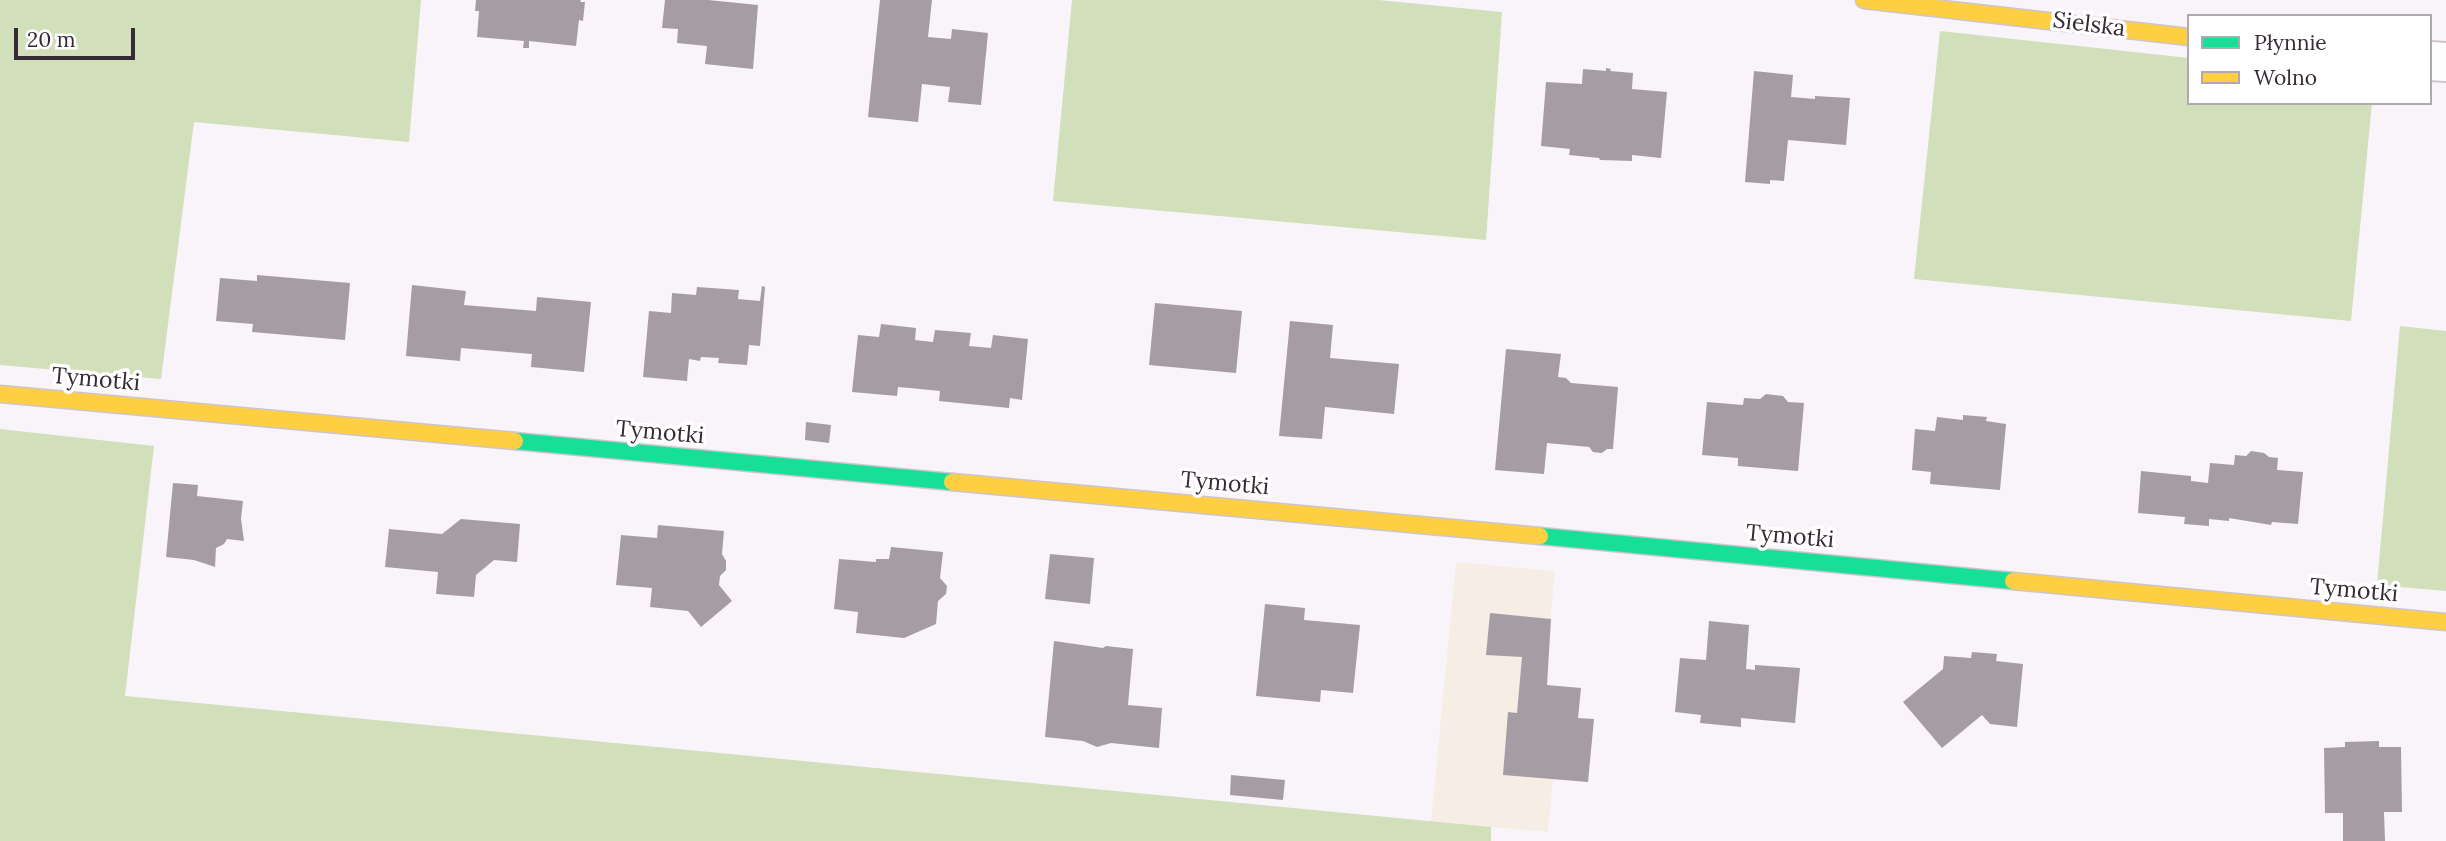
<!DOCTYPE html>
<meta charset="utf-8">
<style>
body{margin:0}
#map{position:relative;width:2446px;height:841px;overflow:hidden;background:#f9f4f9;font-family:Lora,serif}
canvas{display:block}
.legend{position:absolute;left:2187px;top:14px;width:245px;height:91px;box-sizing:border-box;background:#fff;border:2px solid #afaaae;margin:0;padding:9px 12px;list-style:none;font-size:21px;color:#362b35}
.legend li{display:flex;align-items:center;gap:14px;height:35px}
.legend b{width:35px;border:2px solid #afaaae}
.scale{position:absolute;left:14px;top:28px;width:121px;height:32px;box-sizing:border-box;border:4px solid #362b35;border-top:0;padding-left:9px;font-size:21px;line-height:24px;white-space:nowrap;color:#362b35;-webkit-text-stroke:5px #fff;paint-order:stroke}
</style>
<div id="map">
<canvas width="2446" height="841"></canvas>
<ul class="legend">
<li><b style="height:9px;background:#16e098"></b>Płynnie</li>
<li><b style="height:9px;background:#ffcf43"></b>Wolno</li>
</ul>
<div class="scale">20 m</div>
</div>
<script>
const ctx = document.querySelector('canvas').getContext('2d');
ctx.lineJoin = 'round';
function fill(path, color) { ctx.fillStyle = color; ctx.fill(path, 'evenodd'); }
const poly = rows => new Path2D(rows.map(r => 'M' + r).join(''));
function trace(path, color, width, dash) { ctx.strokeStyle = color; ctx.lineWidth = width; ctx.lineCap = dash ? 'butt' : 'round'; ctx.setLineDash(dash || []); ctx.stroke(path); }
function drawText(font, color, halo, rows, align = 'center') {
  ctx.font = font + ' Lora,serif'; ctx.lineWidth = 7; ctx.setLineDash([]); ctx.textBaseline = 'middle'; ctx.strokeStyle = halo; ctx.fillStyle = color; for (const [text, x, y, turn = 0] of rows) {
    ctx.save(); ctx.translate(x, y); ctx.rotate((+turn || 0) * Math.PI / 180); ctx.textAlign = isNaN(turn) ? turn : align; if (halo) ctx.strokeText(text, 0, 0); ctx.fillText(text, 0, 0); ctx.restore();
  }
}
fill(poly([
 [1456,562,1555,571,1547,655,1547,685,1517,713,1503,775,1553,779,1548,832,1431,822]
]), '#f6eee5');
fill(poly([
 [0,0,421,0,409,142,194,122,161,379,0,365],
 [1072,0,1378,0,1502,12,1486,240,1053,201],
 [1940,31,2189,58,2189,103,2372,103,2351,321,1914,279],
 [2400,326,2446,331,2446,591,2377,585],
 [0,429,154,446,125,696,1491,827,1491,841,0,841]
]), '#d1dfbb');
fill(poly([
 [476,0,581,0,580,2,585,2,583,21,579,20,576,46,529,41,529,48,523,48,524,41,477,37,479,11,475,11],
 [665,0,708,0,758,5,753,69,705,64,707,46,677,43,678,29,662,28],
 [880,0,932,0,928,37,951,39,952,29,988,33,981,105,948,102,950,87,922,84,918,122,868,117],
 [1606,68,1611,69,1610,71,1633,73,1632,89,1667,92,1661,158,1632,155,1632,161,1600,160,1599,158,1569,155,1570,149,1541,146,1546,82,1582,84,1583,69,1606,71],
 [1754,71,1793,75,1791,97,1815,99,1815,96,1850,98,1846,145,1788,140,1784,181,1770,180,1770,184,1745,182],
 [257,275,350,283,345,340,252,332,253,324,216,321,220,278,257,281],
 [412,285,466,291,464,305,536,311,537,297,591,302,584,372,531,367,532,354,496,351,461,348,460,361,406,356],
 [762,286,765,287,760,346,749,345,747,365,718,363,719,358,701,357,700,361,689,359,687,381,643,377,649,311,671,313,672,293,696,295,697,287,739,290,738,299,760,301],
 [1155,303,1242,311,1236,373,1149,365],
 [1290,321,1333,325,1330,358,1399,364,1394,414,1325,407,1322,439,1279,436],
 [881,324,916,328,915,340,933,342,935,330,971,333,969,346,991,348,993,335,1028,339,1022,400,1010,398,1009,408,939,401,940,391,910,388,898,387,897,396,852,392,858,335,879,337],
 [1506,349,1561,354,1558,377,1566,378,1571,383,1618,387,1613,449,1607,449,1602,453,1593,452,1589,447,1547,443,1544,474,1495,470],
 [1766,394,1783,396,1788,402,1804,403,1798,471,1738,466,1738,458,1702,455,1707,402,1743,405,1744,398,1760,399],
 [1963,415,1987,417,1986,421,2006,424,2000,490,1930,484,1931,472,1912,470,1915,429,1935,431,1937,417,1963,420],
 [806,422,831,425,829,443,805,440],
 [2251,451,2264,453,2269,457,2278,458,2277,470,2303,472,2298,524,2272,522,2271,525,2229,518,2229,521,2209,519,2209,526,2184,524,2185,517,2138,513,2141,471,2191,476,2191,481,2208,483,2210,463,2234,465,2235,455,2246,456],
 [173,483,198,485,197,496,243,501,241,519,244,541,227,539,224,544,216,548,215,567,194,560,166,557],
 [461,519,520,524,517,562,494,560,476,575,474,597,436,594,438,572,385,567,389,529,442,534],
 [658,525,724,531,722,554,726,561,726,570,720,576,719,585,732,601,701,627,688,611,650,607,652,588,616,585,621,535,657,538],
 [891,547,943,552,940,578,947,586,946,594,938,601,936,624,904,638,856,633,858,612,834,609,839,559,876,562,876,559,889,559],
 [1050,554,1094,558,1090,604,1045,599],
 [1265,604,1305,608,1304,620,1360,625,1353,693,1321,690,1320,702,1256,696],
 [1490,613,1551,619,1547,685,1581,688,1578,718,1594,719,1588,782,1503,775,1508,712,1517,713,1522,657,1486,655],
 [1709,621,1749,625,1746,669,1755,670,1755,665,1800,668,1795,723,1741,718,1741,727,1700,723,1701,715,1675,712,1680,658,1706,660],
 [1054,641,1103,648,1106,646,1133,649,1128,705,1162,708,1159,748,1111,743,1097,747,1083,741,1045,737],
 [1972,652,1997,654,1996,661,2023,664,2017,727,1990,724,1982,715,1942,748,1903,702,1943,669,1944,656,1971,658],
 [2379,741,2379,747,2401,747,2402,812,2384,812,2385,841,2343,841,2343,813,2325,813,2324,748,2345,747,2345,742],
 [1231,775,1285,780,1283,800,1230,795]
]), '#a59da3');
const street = poly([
 [2430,61,2446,62]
]);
const fast = poly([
 [515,441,952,482],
 [1540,536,2013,581]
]);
const slow = poly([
 [1864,0,2189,37],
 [0,394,515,441],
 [952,482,1540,536],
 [2013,581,2446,622]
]);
trace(street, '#ccc5cc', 42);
trace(fast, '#ccc5cc', 19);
trace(slow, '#ccc5cc', 19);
trace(street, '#fefdfe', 38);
trace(fast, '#16e098', 16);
trace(slow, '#ffcf43', 16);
drawText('23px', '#362b35', '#fff', [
 ["Sielska",2089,25,7],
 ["Tymotki",96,380,5],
 ["Tymotki",660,433,5],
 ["Tymotki",1225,484,5],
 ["Tymotki",1790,537,5],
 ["Tymotki",2354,591,5]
]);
</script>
